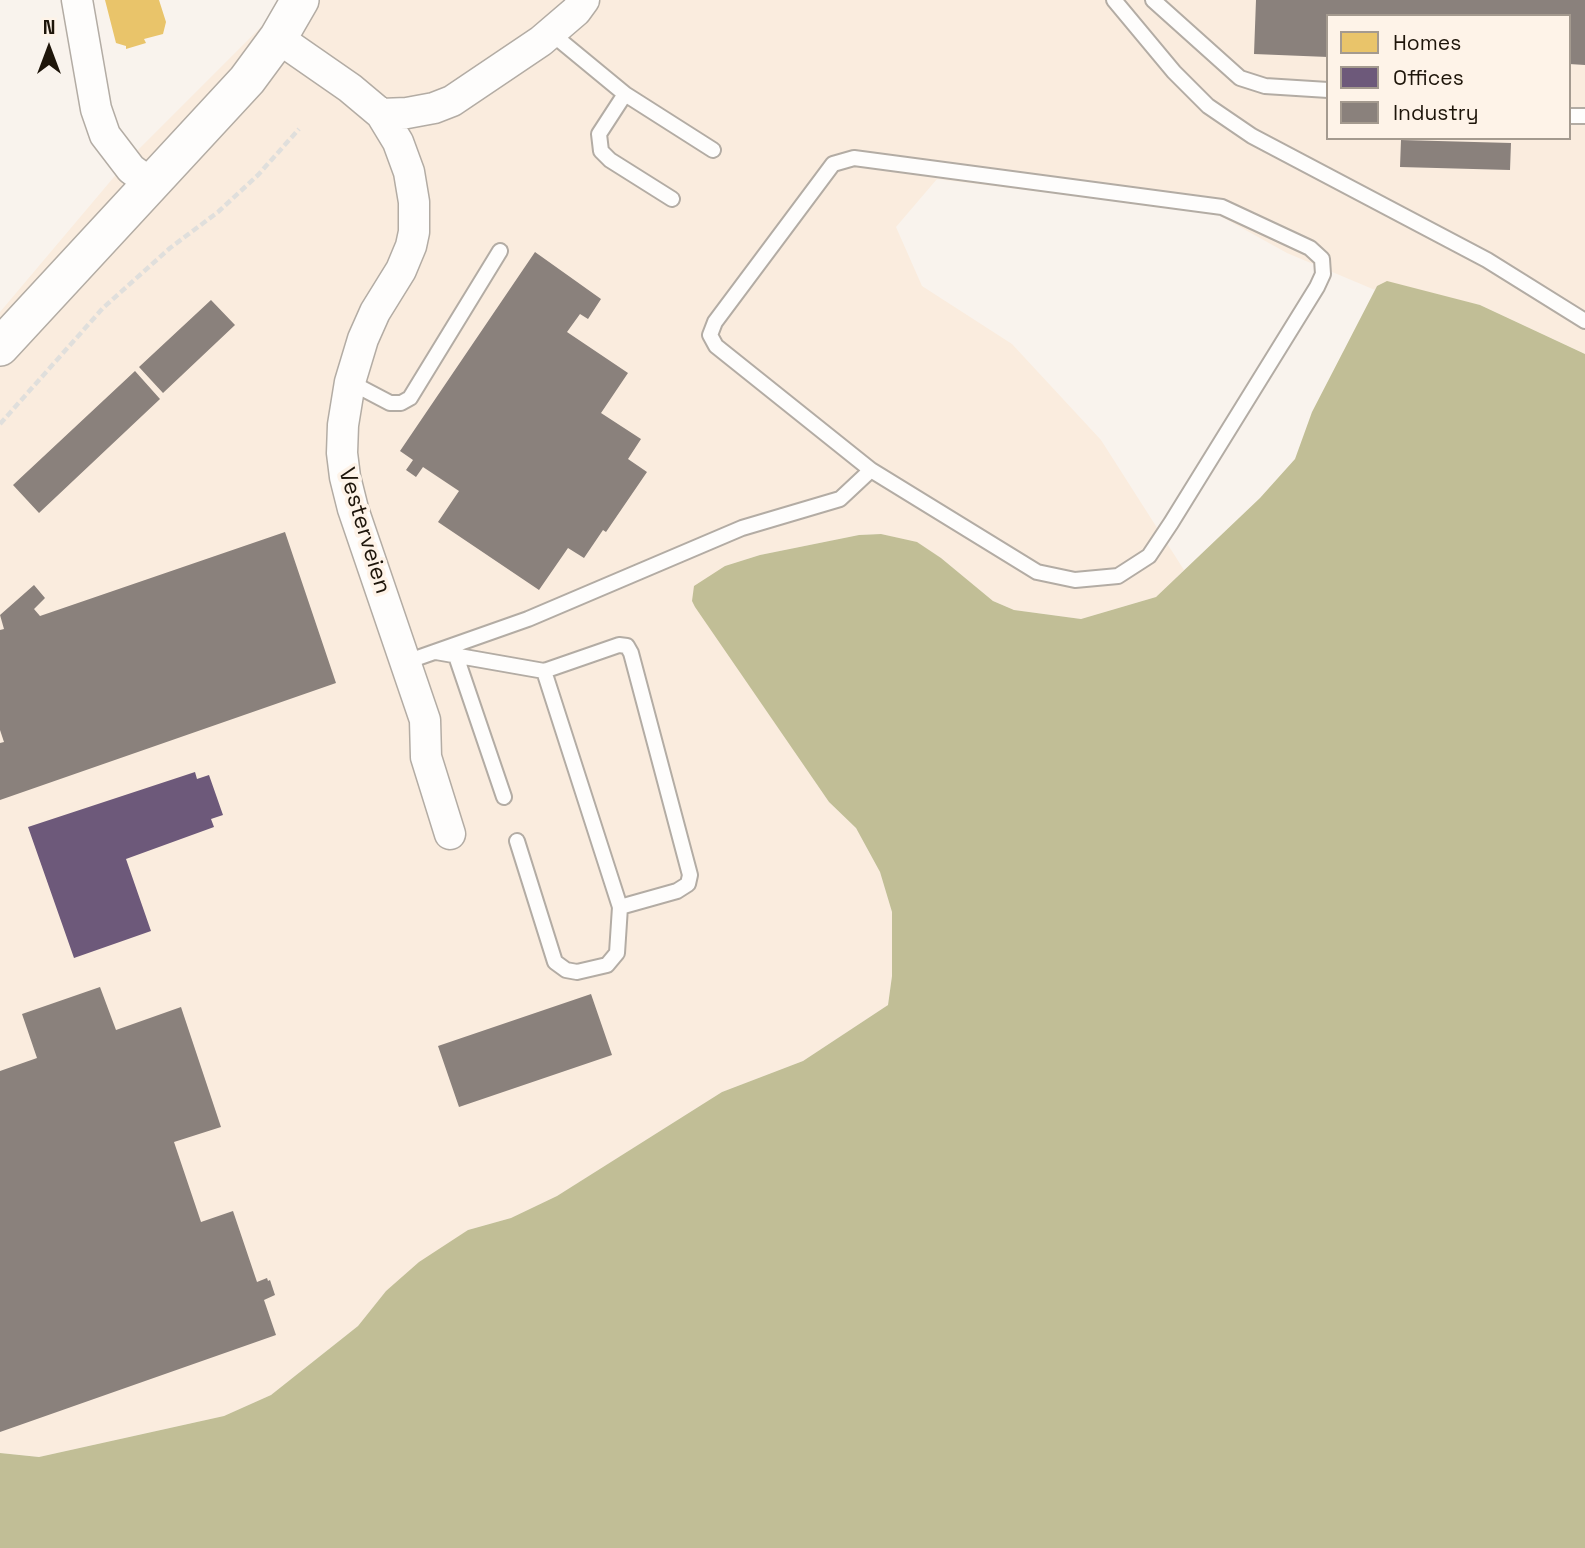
<!DOCTYPE html>
<style>
body{margin:0}
#map{position:relative;width:1585px;height:1548px;overflow:hidden;background:#f9f3ed;font-family:"Space Grotesk",sans-serif}
canvas{display:block}
.legend{position:absolute;left:1326px;top:14px;width:245px;height:126px;box-sizing:border-box;background:#fef3e8;border:2px solid #a49a8f;margin:0;padding:9px 12px;list-style:none;font-size:21px;color:#1e150a}
.legend li{display:flex;align-items:center;gap:14px;height:35px}
.legend b{width:35px;border:2px solid #a49a8f}
.north{position:absolute;left:14px;top:14px;width:70px;height:70px;-webkit-text-stroke:5px #fef3e8;paint-order:stroke;rotate:0deg;font-size:19px;font-weight:700;line-height:28px;text-align:center;color:#1e150a}
.north::after{content:'';display:block;margin:auto;width:24px;height:32px;background:#1e150a;clip-path:polygon(50% 0,100% 100%,50% 72%,0 100%)}
</style>
<div id="map">
<canvas width="1585" height="1548"></canvas>
<ul class="legend">
<li><b style="height:19px;background:#e9c46a"></b>Homes</li>
<li><b style="height:19px;background:#6d597a"></b>Offices</li>
<li><b style="height:19px;background:#8a817c"></b>Industry</li>
</ul>
<div class="north">N</div>
</div>
<script>
const ctx = document.querySelector('canvas').getContext('2d');
ctx.lineJoin = 'round';
function fill(path, color) { ctx.fillStyle = color; ctx.fill(path, 'evenodd'); }
const poly = rows => new Path2D(rows.map(r => 'M' + r).join(''));
function trace(path, color, width, dash) { ctx.strokeStyle = color; ctx.lineWidth = width; ctx.lineCap = dash ? 'butt' : 'round'; ctx.setLineDash(dash || []); ctx.stroke(path); }
function drawText(font, color, halo, rows, align = 'center') {
  ctx.font = font + ' "Space Grotesk",sans-serif'; ctx.lineWidth = 7; ctx.setLineDash([]); ctx.textBaseline = 'middle'; ctx.strokeStyle = halo; ctx.fillStyle = color; for (const [text, x, y, turn = 0] of rows) {
    ctx.save(); ctx.translate(x, y); ctx.rotate((+turn || 0) * Math.PI / 180); ctx.textAlign = isNaN(turn) ? turn : align; if (halo) ctx.strokeText(text, 0, 0); ctx.fillText(text, 0, 0); ctx.restore();
  }
}
fill(poly([
 [281,0,1585,0,1585,354,1480,305,1377,286,1375,290,1287,253,1204,207,1042,192,937,179,896,227,922,286,1012,344,1101,440,1184,570,1156,597,1081,619,1014,610,993,601,941,558,917,543,881,534,859,535,760,555,725,566,692,601,829,802,856,828,880,872,892,912,892,976,888,1005,803,1061,722,1092,557,1196,511,1218,468,1230,386,1291,358,1326,271,1395,224,1416,39,1457,0,1453,0,312,130,158,279,9],
 [1328,16,1569,16,1569,138,1328,138]
]), '#faecde');
fill(poly([
 [1387,281,1480,305,1585,354,1585,1548,0,1548,0,1453,39,1457,224,1416,271,1395,358,1326,386,1291,419,1262,468,1230,511,1218,557,1196,722,1092,803,1061,888,1005,892,976,892,912,880,872,856,828,829,802,695,607,692,601,694,586,725,566,760,555,859,535,881,534,917,542,941,558,993,601,1014,610,1081,619,1156,597,1260,498,1295,459,1312,412,1375,290,1377,286]
]), '#c1be96');
fill(poly([
 [105,0,159,0,166,22,163,34,144,39,146,43,126,49,126,46,116,43]
]), '#e9c46a');
fill(poly([
 [195,772,197,779,209,775,223,815,211,819,214,827,126,859,151,931,74,958,28,827]
]), '#6d597a');
fill(poly([
 [1256,0,1585,0,1585,65,1569,64,1569,16,1328,16,1328,57,1254,54],
 [1401,140,1511,143,1510,170,1400,167],
 [535,252,601,299,588,319,580,314,567,332,628,373,601,413,641,439,628,459,647,472,606,532,603,530,584,558,568,548,539,590,438,522,459,491,423,467,416,477,406,470,413,460,400,451],
 [211,300,235,325,163,393,139,367],
 [135,371,160,399,39,513,13,485],
 [285,532,336,683,0,800,0,743,4,742,0,730,0,630,4,629,0,615,34,585,45,598,34,609,40,616],
 [100,987,116,1030,181,1007,221,1127,174,1142,201,1222,233,1211,257,1282,267,1278,268,1281,270,1280,275,1295,264,1300,276,1335,0,1432,0,1071,37,1058,22,1014],
 [591,994,612,1055,459,1107,438,1046]
]), '#8a817c');
const service = poly([
 [1114,0,1174,72,1208,106,1252,136,1487,260,1585,321],
 [1153,0,1240,78,1265,86,1328,90],
 [551,33,625,94,713,150],
 [625,94,599,134,601,151,610,160,672,199],
 [1569,116,1585,116],
 [350,382,390,403,401,403,410,398,500,251],
 [436,652,544,671,620,907,617,953,607,965,577,972,566,970,555,962,517,841],
 [456,656,504,797],
 [406,662,528,619,742,528,840,499,871,470,1037,572,1075,580,1118,576,1149,556,1171,523,1317,287,1323,274,1322,259,1310,248,1222,207,854,158,833,164,715,322,710,335,716,346,871,470],
 [544,671,619,645,627,646,631,653,690,875,688,884,677,891,620,907]
]);
const minor = poly([
 [77,0,96,109,105,135,131,169,150,183],
 [278,38,350,88,381,114,398,142,409,172,414,202,414,232,411,246,401,270,375,312,363,339,350,382,343,425,342,453,345,477,353,509,425,720,426,757,450,834],
 [381,114,407,113,434,108,452,101,541,41,576,11,584,0]
]);
const tertiary = poly([
 [0,347,247,80,278,38,300,0]
]);
trace(service, '#b3aca4', 18);
trace(minor, '#b3aca4', 33);
trace(tertiary, '#b3aca4', 40);
trace(poly([
 [0,424,103,308,170,248,218,212,258,175,299,129]
]), '#e0dfdc', 4.5, [7, 3.5]);
trace(service, '#fefdfc', 14);
trace(minor, '#fefdfc', 30);
trace(tertiary, '#fefdfc', 37);
drawText('23px', '#1e150a', '#fef3e8', [
 ["Vesterveien",364,531,73]
]);
</script>
